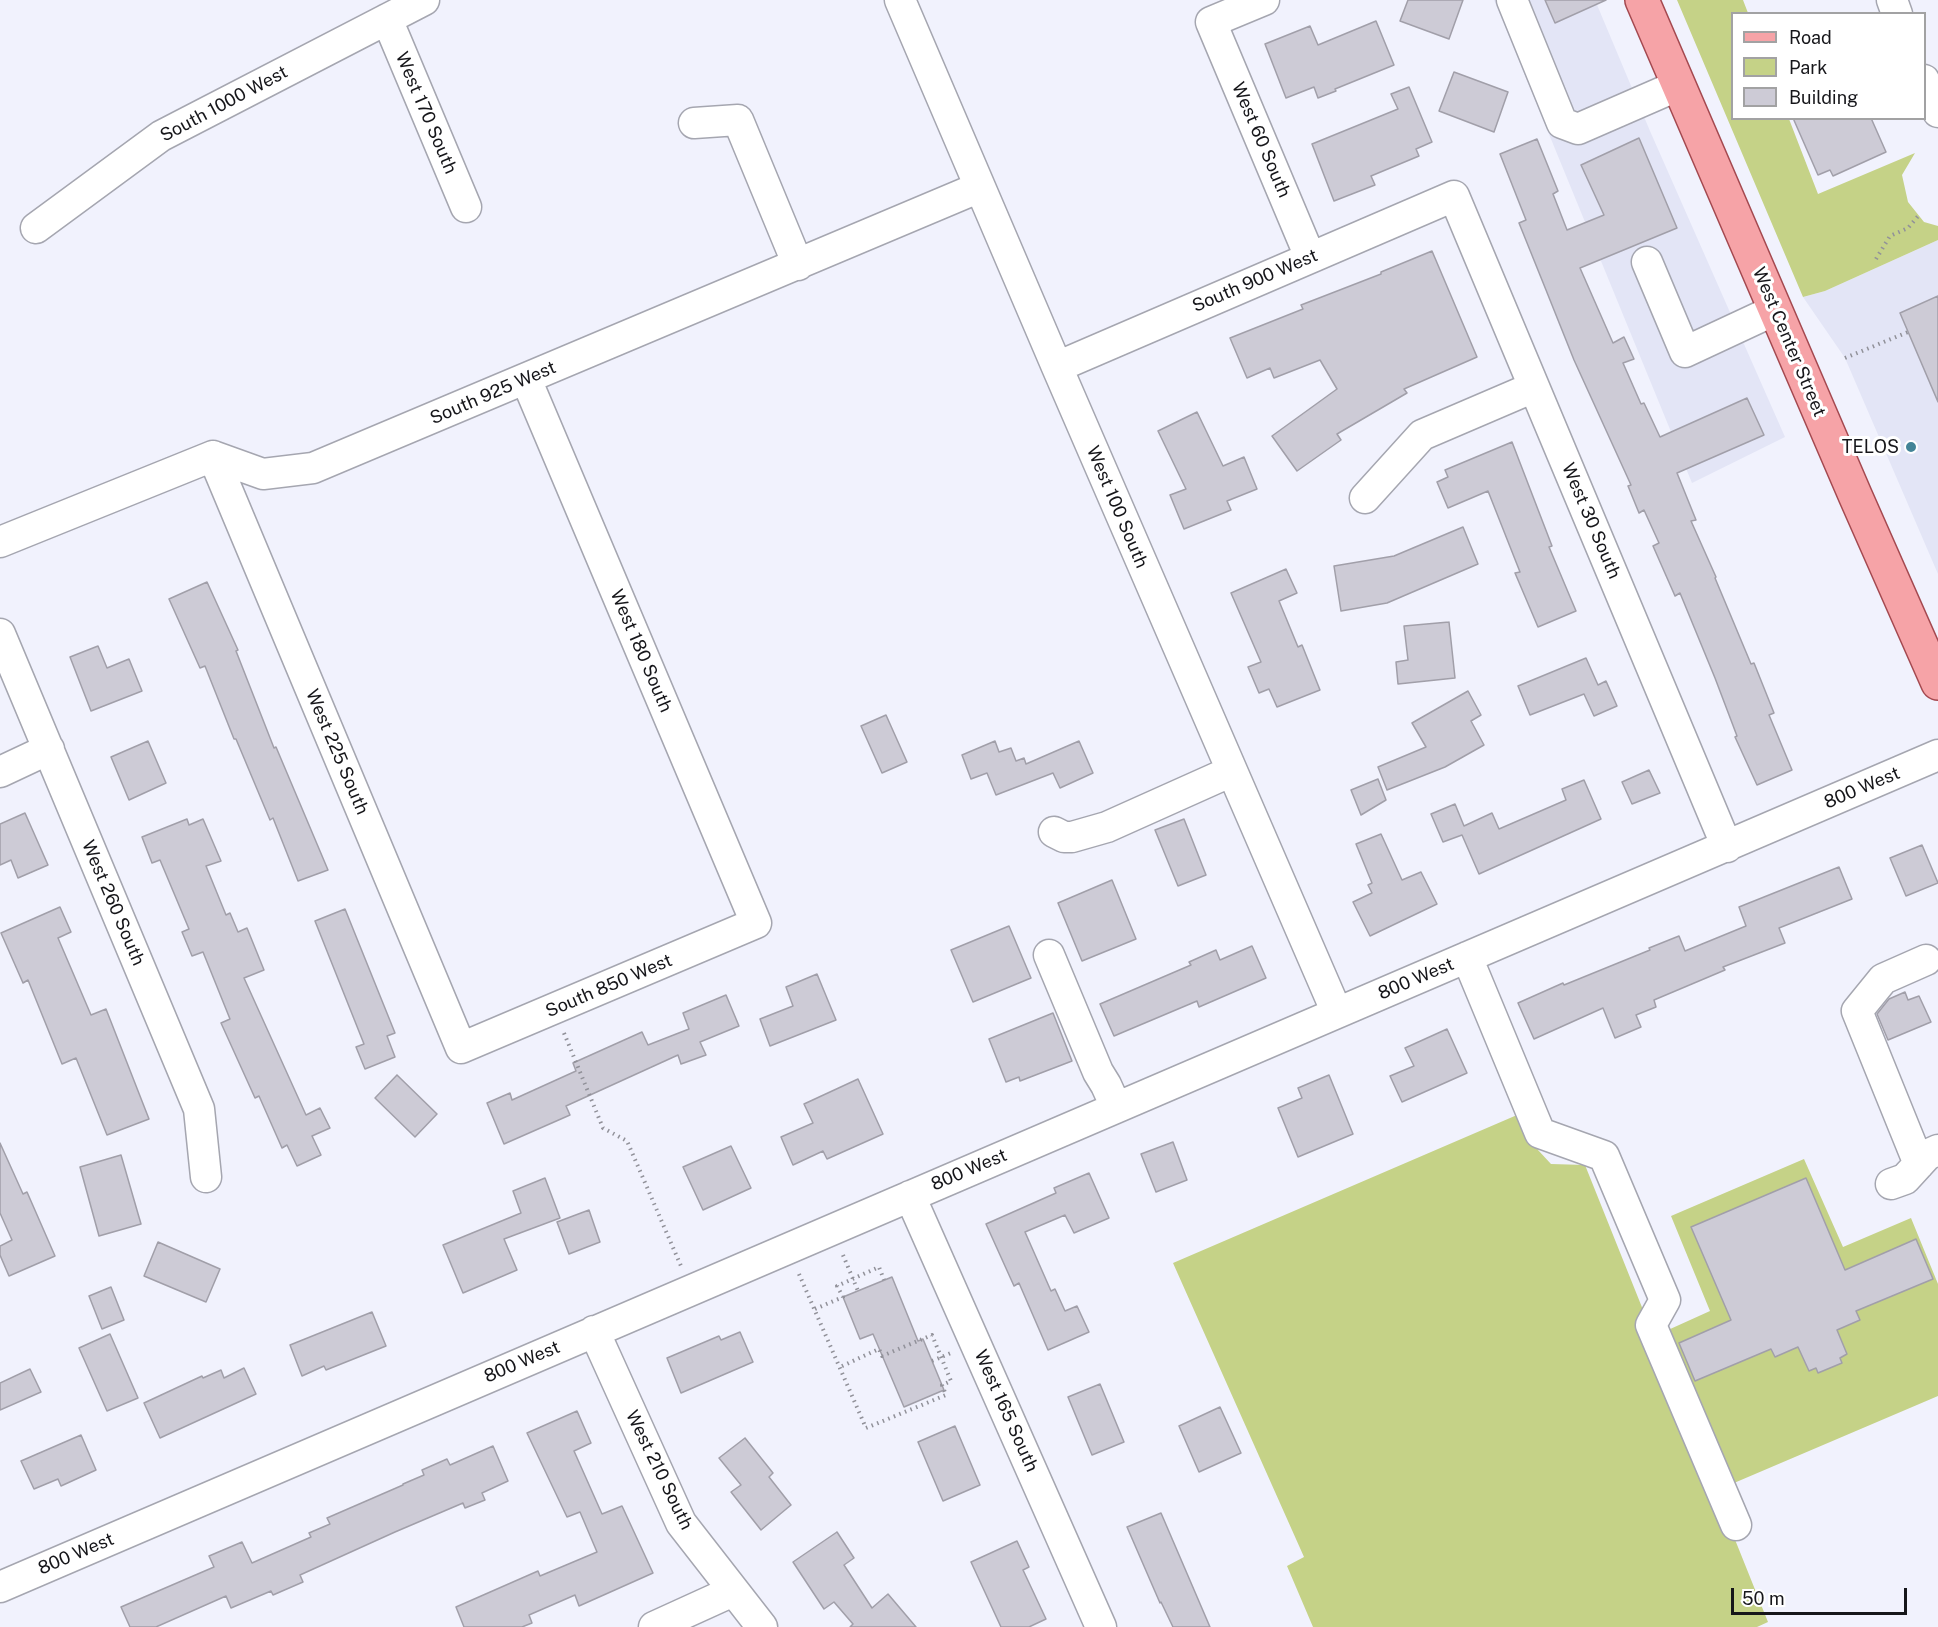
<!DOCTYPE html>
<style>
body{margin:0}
#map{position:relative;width:1938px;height:1627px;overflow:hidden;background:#f1f2fd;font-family:"Public Sans",sans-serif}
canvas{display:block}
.legend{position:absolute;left:1731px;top:12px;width:195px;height:108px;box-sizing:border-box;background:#fff;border:2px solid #a2a2a3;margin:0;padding:8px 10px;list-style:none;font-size:18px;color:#16161a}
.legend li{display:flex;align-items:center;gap:12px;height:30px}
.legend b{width:30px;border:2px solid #a2a2a3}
.scale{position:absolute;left:1731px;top:1588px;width:176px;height:27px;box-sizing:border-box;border:3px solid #16161a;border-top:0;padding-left:8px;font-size:18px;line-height:21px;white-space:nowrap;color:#16161a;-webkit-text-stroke:4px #fff;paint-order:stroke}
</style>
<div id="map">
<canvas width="1938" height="1627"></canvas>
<ul class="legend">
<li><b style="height:8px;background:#f6a3a7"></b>Road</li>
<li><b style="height:16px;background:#c5d287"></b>Park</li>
<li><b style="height:16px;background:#cdcbd6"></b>Building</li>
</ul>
<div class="scale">50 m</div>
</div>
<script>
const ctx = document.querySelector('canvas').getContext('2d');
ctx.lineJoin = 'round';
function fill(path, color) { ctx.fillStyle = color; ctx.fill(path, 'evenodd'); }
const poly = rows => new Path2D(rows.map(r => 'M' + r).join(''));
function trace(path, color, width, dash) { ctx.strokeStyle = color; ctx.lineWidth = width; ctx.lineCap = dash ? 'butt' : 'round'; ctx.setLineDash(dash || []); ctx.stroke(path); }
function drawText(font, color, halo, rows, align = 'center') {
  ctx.font = font + ' "Public Sans",sans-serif'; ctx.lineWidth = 6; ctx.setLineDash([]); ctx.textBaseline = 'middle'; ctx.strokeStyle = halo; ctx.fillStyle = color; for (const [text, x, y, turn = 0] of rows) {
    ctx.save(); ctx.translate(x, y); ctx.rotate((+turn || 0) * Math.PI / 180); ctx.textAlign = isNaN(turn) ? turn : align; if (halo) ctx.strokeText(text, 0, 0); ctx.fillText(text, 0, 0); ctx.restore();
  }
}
fill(poly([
 [1494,0,1595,0,1650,131,1785,437,1692,483],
 [1938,240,1938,574,1845,358,1803,297,1825,291]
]), '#e3e5f6');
fill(poly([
 [1677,0,1743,0,1748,13,1732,14,1732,118,1789,119,1818,194,1915,153,1902,175,1908,202,1924,222,1938,226,1938,240,1825,291,1803,297],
 [1524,1112,1538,1150,1551,1164,1585,1165,1768,1622,1757,1627,1313,1627,1287,1566,1304,1557,1173,1263],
 [1804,1159,1843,1247,1911,1218,1938,1284,1938,1396,1734,1483,1668,1330,1710,1311,1671,1216]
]), '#c5d287');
const building = poly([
 [1408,0,1463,0,1449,39,1400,21,1408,0],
 [1545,0,1606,0,1555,23,1545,0],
 [1376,21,1394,65,1335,89,1336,91,1318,98,1314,87,1286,98,1265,44,1310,26,1318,45,1376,21],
 [1454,72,1508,92,1494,132,1439,111,1454,72],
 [1409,87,1432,142,1416,149,1419,156,1371,176,1375,185,1334,201,1312,144,1398,109,1391,94,1409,87],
 [1793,118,1871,118,1886,152,1833,176,1830,170,1818,175,1793,118],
 [1639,138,1677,228,1580,268,1613,343,1624,337,1634,359,1623,363,1641,404,1644,403,1660,437,1747,398,1764,435,1677,473,1696,520,1691,521,1716,577,1715,578,1751,664,1754,663,1774,713,1769,715,1792,770,1757,785,1735,737,1737,736,1715,678,1680,593,1675,596,1653,546,1659,543,1644,510,1639,513,1628,486,1631,485,1574,360,1546,290,1519,223,1526,220,1500,154,1537,139,1558,191,1553,194,1567,230,1604,215,1581,165,1639,138],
 [1432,251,1477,357,1404,389,1407,393,1337,434,1341,440,1297,471,1272,436,1337,389,1320,360,1274,378,1270,368,1247,378,1230,338,1303,309,1301,305,1381,274,1381,272,1432,251],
 [1938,296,1938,402,1900,313,1938,296],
 [1197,412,1223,466,1244,457,1257,489,1227,501,1231,510,1184,529,1170,495,1186,489,1158,431,1197,412],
 [1512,442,1552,546,1549,547,1576,611,1538,627,1515,573,1520,572,1488,491,1448,508,1437,482,1448,477,1445,470,1512,442],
 [1463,527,1478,564,1387,603,1341,611,1334,566,1394,556,1463,527],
 [1286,569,1297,593,1279,601,1298,647,1302,645,1320,690,1277,707,1269,689,1259,693,1248,667,1261,662,1231,593,1286,569],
 [207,582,238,650,236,651,274,748,276,747,328,870,298,881,273,818,270,820,236,739,234,739,205,666,200,668,169,599,207,582],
 [1449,622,1455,678,1398,684,1396,662,1408,660,1404,626,1449,622],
 [98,646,107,668,129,659,142,691,91,711,70,657,98,646],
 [1586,658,1598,685,1606,681,1617,706,1594,716,1584,694,1530,715,1518,686,1586,658],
 [1468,691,1481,715,1471,721,1484,745,1445,767,1387,790,1378,767,1426,747,1412,723,1468,691],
 [886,715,907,762,882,773,861,726,886,715],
 [148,741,166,783,129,800,111,757,148,741],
 [995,741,999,752,1011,748,1016,761,1024,758,1026,764,1079,741,1093,773,1060,788,1053,773,996,795,987,773,971,779,962,755,995,741],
 [1649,770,1660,793,1632,804,1622,782,1649,770],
 [1378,779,1386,800,1361,815,1351,790,1378,779],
 [1584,780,1601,819,1479,874,1462,835,1443,842,1431,814,1455,804,1464,826,1492,813,1499,829,1566,800,1562,789,1584,780],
 [25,813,48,865,18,878,11,860,0,865,0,824,25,813],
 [187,819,189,825,203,819,221,861,206,866,226,915,230,913,238,932,247,928,264,970,244,978,306,1115,320,1108,330,1128,312,1136,321,1155,297,1166,287,1145,282,1148,259,1096,255,1098,221,1023,230,1019,203,952,192,956,182,932,189,929,160,860,152,863,142,837,187,819],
 [1184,819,1206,875,1178,886,1155,830,1184,819],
 [1381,834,1402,880,1421,872,1437,904,1370,936,1353,902,1372,893,1368,885,1372,883,1356,844,1381,834],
 [1922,845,1938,883,1906,896,1890,858,1922,845],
 [1839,867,1852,899,1779,928,1785,943,1723,967,1725,970,1654,1000,1656,1007,1636,1015,1641,1027,1615,1038,1603,1008,1534,1039,1518,1003,1563,983,1564,985,1650,950,1649,948,1679,936,1685,951,1746,926,1739,907,1839,867],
 [1112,880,1136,939,1082,961,1058,903,1112,880],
 [60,907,71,932,58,938,91,1015,106,1009,149,1119,107,1135,76,1058,62,1064,28,980,23,983,1,933,60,907],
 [345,909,395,1033,387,1036,395,1057,365,1069,356,1047,364,1044,315,921,345,909],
 [1009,926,1031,978,973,1002,951,950,1009,926],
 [1252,946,1266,978,1199,1007,1197,1001,1114,1036,1100,1004,1191,965,1189,962,1216,950,1220,960,1252,946],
 [817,974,836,1020,770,1046,760,1019,793,1006,786,987,817,974],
 [1905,992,1908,1000,1919,996,1931,1022,1888,1040,1877,1014,1889,999,1905,992],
 [726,995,739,1026,700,1042,706,1055,681,1064,678,1055,566,1106,570,1115,504,1144,487,1103,510,1093,512,1100,576,1071,573,1063,642,1032,648,1045,689,1029,683,1013,726,995],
 [1053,1013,1072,1061,1020,1081,1019,1077,1006,1082,989,1039,1053,1013],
 [1447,1029,1467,1073,1402,1102,1390,1076,1414,1066,1405,1048,1447,1029],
 [397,1075,437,1114,415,1137,375,1098,397,1075],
 [1329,1075,1353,1134,1298,1157,1278,1108,1302,1098,1298,1088,1329,1075],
 [858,1079,883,1134,827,1159,823,1151,793,1165,781,1137,813,1123,804,1104,858,1079],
 [1173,1142,1187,1180,1156,1192,1141,1154,1173,1142],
 [0,1143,23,1194,27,1192,55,1256,9,1276,0,1255,0,1246,12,1240,0,1213,0,1143],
 [731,1146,751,1188,703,1210,683,1167,731,1146],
 [121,1155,141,1224,99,1236,80,1167,121,1155],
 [1089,1173,1109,1218,1074,1233,1065,1215,1025,1232,1051,1291,1055,1289,1065,1311,1077,1306,1089,1332,1048,1350,1019,1283,1014,1286,986,1224,1056,1193,1054,1188,1089,1173],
 [545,1178,560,1218,504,1239,517,1270,463,1293,443,1245,521,1213,513,1191,545,1178],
 [1806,1178,1845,1270,1916,1239,1933,1279,1856,1311,1860,1320,1837,1330,1847,1354,1840,1358,1842,1363,1818,1373,1816,1368,1809,1371,1798,1347,1775,1357,1771,1349,1695,1381,1679,1343,1731,1320,1691,1227,1806,1178],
 [589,1210,600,1242,569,1254,557,1222,589,1210],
 [158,1242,220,1269,206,1302,144,1276,158,1242],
 [892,1277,918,1341,923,1339,944,1390,904,1407,873,1334,860,1339,843,1297,892,1277],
 [111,1287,124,1320,102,1329,89,1296,111,1287],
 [372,1312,386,1346,326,1370,324,1366,302,1376,290,1345,372,1312],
 [740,1332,753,1362,681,1393,667,1358,719,1336,721,1340,740,1332],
 [110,1334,138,1398,107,1411,79,1348,110,1334],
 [244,1368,256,1394,160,1438,144,1403,202,1376,203,1378,221,1370,224,1378,244,1368],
 [30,1369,41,1392,0,1410,0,1383,30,1369],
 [1100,1384,1124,1442,1092,1455,1068,1397,1100,1384],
 [1220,1407,1241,1453,1199,1472,1179,1426,1220,1407],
 [577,1411,591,1443,574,1451,602,1514,622,1506,653,1573,579,1606,575,1595,529,1615,532,1623,522,1627,464,1627,456,1607,538,1571,540,1576,597,1552,580,1512,567,1517,527,1433,577,1411],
 [955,1426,980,1485,943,1501,918,1442,955,1426],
 [81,1435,96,1470,61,1486,58,1479,34,1489,21,1461,81,1435],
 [745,1438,773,1473,769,1477,791,1505,761,1530,731,1492,741,1485,719,1458,745,1438],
 [493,1446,508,1481,482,1493,485,1500,465,1508,463,1503,395,1532,300,1575,303,1582,273,1595,271,1591,231,1608,226,1596,156,1627,130,1627,121,1607,214,1567,209,1556,242,1542,252,1563,311,1537,309,1533,330,1524,327,1518,403,1485,403,1484,424,1475,422,1470,447,1459,450,1465,493,1446],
 [1161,1513,1210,1627,1173,1627,1161,1602,1160,1603,1127,1527,1161,1513],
 [837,1532,854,1558,844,1565,872,1608,888,1594,916,1627,850,1627,853,1624,834,1602,824,1609,793,1562,837,1532],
 [1017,1541,1029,1567,1023,1570,1046,1619,1029,1627,1001,1627,971,1562,1017,1541]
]);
fill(building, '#cdcbd6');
trace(building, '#a19fa9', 1.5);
const minor = poly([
 [900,0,1057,367,1337,1013],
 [1264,0,1211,22,1310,257],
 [1512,0,1562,123,1578,129,1679,85],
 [1892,0,1897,14],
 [387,19,466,207],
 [1924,80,1938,112],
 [694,123,738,120,798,265],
 [36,228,161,136,424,0],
 [1647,262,1685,352,1775,310],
 [1057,367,1454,196,1727,847],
 [213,456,461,1048,756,923,526,379],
 [1365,498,1422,435,1534,387],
 [0,542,213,456,263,474,313,468,980,187],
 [0,634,199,1109,206,1177],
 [0,772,49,749],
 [1054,832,1064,837,1072,837,1107,827,1232,771],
 [1049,955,1098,1072,1106,1085,1116,1107],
 [1467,957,1540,1133,1604,1156,1665,1300,1651,1325,1736,1525],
 [1919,1164,1857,1011,1883,979,1926,960],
 [1891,1184,1905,1179,1927,1155,1938,1150],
 [910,1196,1101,1627],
 [594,1331,681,1523,762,1627],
 [0,1587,1938,755],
 [654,1627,733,1591]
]);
const major = poly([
 [1642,0,1855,495,1938,683]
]);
trace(minor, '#a5a6b0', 33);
trace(major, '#a44950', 36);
trace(poly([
 [1876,259,1890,236,1908,228,1919,215],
 [1845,358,1908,332],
 [564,1033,603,1128,627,1141,681,1266],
 [843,1255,858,1291],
 [799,1274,866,1428,946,1395,942,1385,951,1381,932,1335,882,1356,879,1349,840,1367],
 [815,1309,843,1297,837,1286,879,1267,884,1280],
 [932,1361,951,1353]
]), '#919199', 4, [1.5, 4.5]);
trace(minor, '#fff', 30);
trace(major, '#f6a3a7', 33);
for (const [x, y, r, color] of [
 [1911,447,6,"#438497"]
]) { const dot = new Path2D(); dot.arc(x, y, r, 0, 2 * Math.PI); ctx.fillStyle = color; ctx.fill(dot); trace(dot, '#fff', 2); }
drawText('18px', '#16161a', '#fff', [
 ["South 1000 West",224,104,-28],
 ["West 170 South",426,113,67],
 ["West 60 South",1261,140,67],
 ["South 900 West",1255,281,-23],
 ["West Center Street",1789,342,67],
 ["South 925 West",493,393,-23],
 ["West 100 South",1117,507,67],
 ["West 30 South",1591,521,67],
 ["West 180 South",641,651,67],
 ["West 225 South",337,752,67],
 ["800 West",1862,788,-23],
 ["West 260 South",113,903,67],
 ["800 West",1416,979,-23],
 ["South 850 West",609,986,-23],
 ["800 West",969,1170,-23],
 ["800 West",522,1362,-23],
 ["West 165 South",1006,1411,66],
 ["West 210 South",659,1470,64],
 ["800 West",76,1554,-23]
]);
drawText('18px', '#16161a', '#fff', [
 ["TELOS",1899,447]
], 'right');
</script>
